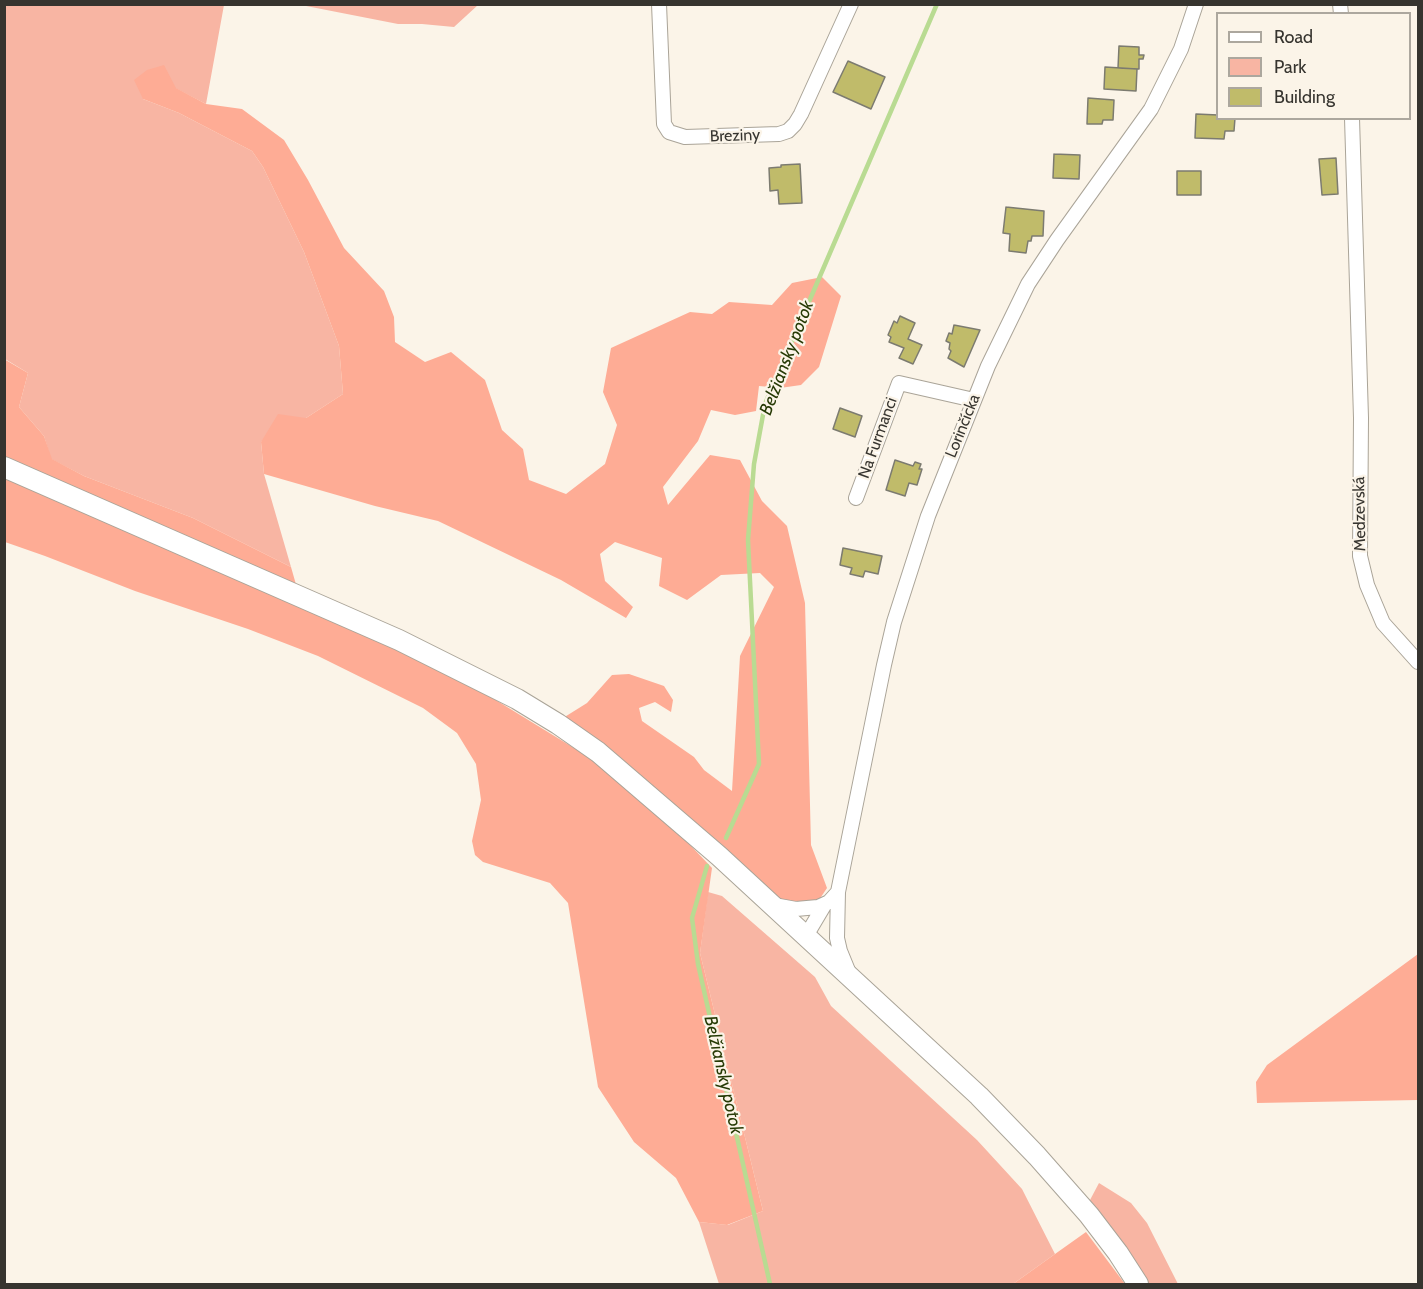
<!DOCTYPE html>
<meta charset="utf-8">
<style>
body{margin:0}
#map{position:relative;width:1423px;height:1289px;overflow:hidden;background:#fbf4e8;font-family:Cabin,sans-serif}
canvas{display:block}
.frame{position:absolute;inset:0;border:6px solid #36342f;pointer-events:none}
.legend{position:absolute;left:1216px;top:12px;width:195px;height:108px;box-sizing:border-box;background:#fbf4e8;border:2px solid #aca79e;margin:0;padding:8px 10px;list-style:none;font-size:18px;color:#36342f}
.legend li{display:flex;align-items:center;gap:12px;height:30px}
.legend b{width:30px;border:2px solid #aca79e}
</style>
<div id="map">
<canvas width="1423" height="1289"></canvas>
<div class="frame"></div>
<ul class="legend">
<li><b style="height:8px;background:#fff"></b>Road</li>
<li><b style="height:16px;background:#f8b5a3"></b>Park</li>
<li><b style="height:16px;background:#c0bb6a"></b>Building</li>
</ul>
</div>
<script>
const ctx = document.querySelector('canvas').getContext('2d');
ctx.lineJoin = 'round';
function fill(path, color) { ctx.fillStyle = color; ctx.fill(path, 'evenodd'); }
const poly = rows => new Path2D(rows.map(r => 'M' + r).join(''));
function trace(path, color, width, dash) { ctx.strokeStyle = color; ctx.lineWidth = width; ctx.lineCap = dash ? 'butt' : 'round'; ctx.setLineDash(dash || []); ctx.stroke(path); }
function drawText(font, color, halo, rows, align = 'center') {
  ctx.font = font + ' Cabin,sans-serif'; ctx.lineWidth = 4.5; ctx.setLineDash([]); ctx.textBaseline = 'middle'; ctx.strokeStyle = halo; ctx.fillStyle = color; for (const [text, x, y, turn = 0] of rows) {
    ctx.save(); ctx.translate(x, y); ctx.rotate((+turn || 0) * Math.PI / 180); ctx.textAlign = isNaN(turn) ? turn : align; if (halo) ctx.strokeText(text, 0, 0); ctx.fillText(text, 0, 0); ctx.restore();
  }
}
fill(poly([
 [5,5,224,5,206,104,175,88,143,99,179,113,252,151,263,167,304,252,339,346,343,394,306,418,261,442,264,474,291,567,193,518,84,476,51,459,44,436,19,407,28,373,5,359],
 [301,5,478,5,454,27,422,24,398,24],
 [708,892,722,896,815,977,831,1006,977,1140,1022,1189,1055,1254,1013,1284,719,1284,699,1222,728,1225,763,1211,700,953],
 [1099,1183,1131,1203,1147,1223,1178,1284,1146,1284,1090,1200]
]), '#f8b5a3');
fill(poly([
 [164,65,176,88,206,104,242,109,284,140,308,180,344,248,384,291,394,317,395,342,425,362,451,352,485,380,502,430,523,449,529,480,566,494,605,464,617,425,603,392,611,348,690,312,712,314,729,302,772,305,792,283,822,277,841,296,819,367,801,385,780,388,759,386,756,411,735,415,711,410,698,441,663,487,668,505,710,455,740,460,762,501,787,526,805,603,811,845,827,888,819,900,794,904,776,899,563,718,587,703,612,675,629,674,664,686,673,700,671,712,655,702,639,708,642,721,694,757,704,770,732,791,740,656,774,587,760,573,721,575,687,600,659,586,662,558,615,542,600,554,605,581,633,607,626,618,561,580,438,521,375,506,264,474,261,442,278,414,306,418,343,394,339,346,304,252,263,167,252,151,179,113,143,99,134,80,147,70],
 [4,359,28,373,19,407,44,436,52,459,84,476,193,518,291,567,297,588,5,461],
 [5,476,84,513,302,606,468,683,587,756,675,829,712,868,700,953,763,1211,727,1225,699,1222,676,1178,634,1142,598,1087,568,903,550,883,483,862,475,855,472,841,481,800,476,764,457,733,423,708,318,656,248,629,135,591,45,556,5,542],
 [1418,954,1418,1100,1257,1103,1256,1082,1267,1065],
 [1086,1232,1125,1284,1013,1284,1055,1254]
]), '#feac95');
trace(poly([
 [726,838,759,764,748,540,754,464,765,404,937,4],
 [707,866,692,918,698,964,770,1284]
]), '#b9db92', 4.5);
const building = poly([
 [1119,46,1139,47,1139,55,1144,55,1143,59,1139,59,1139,69,1118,68,1119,46],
 [848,61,885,77,871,109,833,92,848,61],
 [1105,67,1137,69,1136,91,1104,89,1105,67],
 [1088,98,1114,100,1113,120,1103,120,1102,124,1087,124,1088,98],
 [1196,114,1218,115,1218,118,1235,118,1234,131,1225,131,1224,139,1195,138,1196,114],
 [1054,154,1080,155,1079,179,1053,178,1054,154],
 [1336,158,1338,194,1322,195,1319,159,1336,158],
 [800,164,802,203,779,204,778,190,770,191,769,168,781,167,781,165,800,164],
 [1177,171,1201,171,1201,195,1177,195,1177,171],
 [1006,207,1044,211,1043,236,1032,236,1031,241,1028,241,1026,253,1009,251,1010,234,1003,233,1006,207],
 [900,316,915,323,908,339,922,345,913,364,899,358,904,348,889,342,891,337,888,335,894,321,897,323,900,316],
 [954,325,980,330,964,367,948,358,951,351,949,349,950,343,946,341,949,333,952,334,954,325],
 [840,408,862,416,855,437,833,429,840,408],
 [895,460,913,466,915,462,921,464,919,469,922,469,917,485,909,483,905,496,886,490,895,460],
 [843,548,882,556,878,574,865,571,863,577,850,574,852,568,840,565,843,548]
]);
fill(building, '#c0bb6a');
trace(building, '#7c7b70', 1.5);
const street = poly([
 [659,4,664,124,669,132,685,137,779,134,788,131,795,124,801,114,851,4],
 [1340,4,1341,14],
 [1352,118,1361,418,1360,556,1367,585,1383,623,1418,662],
 [856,498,899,383,974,400],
 [774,905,796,909,818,907,829,902,838,892],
 [806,936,825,904],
 [849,973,840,951,837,938,838,892,884,665,894,622,928,516,988,366,1028,284,1057,240,1151,109,1181,49,1196,4]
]);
const secondary = poly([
 [4,467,399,640,517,699,558,724,598,752,719,856,979,1096,1037,1156,1089,1215,1118,1253,1138,1284]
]);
trace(street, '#aaa498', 16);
trace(secondary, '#aaa498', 22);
trace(street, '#fff', 14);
trace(secondary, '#fff', 20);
drawText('16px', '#36342f', '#fbf4e8', [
 ["Breziny",735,136,-2],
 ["Lorinčícka",963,426,-68],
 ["Na Furmanci",878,438,-70],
 ["Medzevská",1360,514,-91]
]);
drawText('italic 18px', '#263a05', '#fbf4e8', [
 ["Belžiansky potok",787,358,-69],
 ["Belžiansky potok",723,1075,77]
]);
</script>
